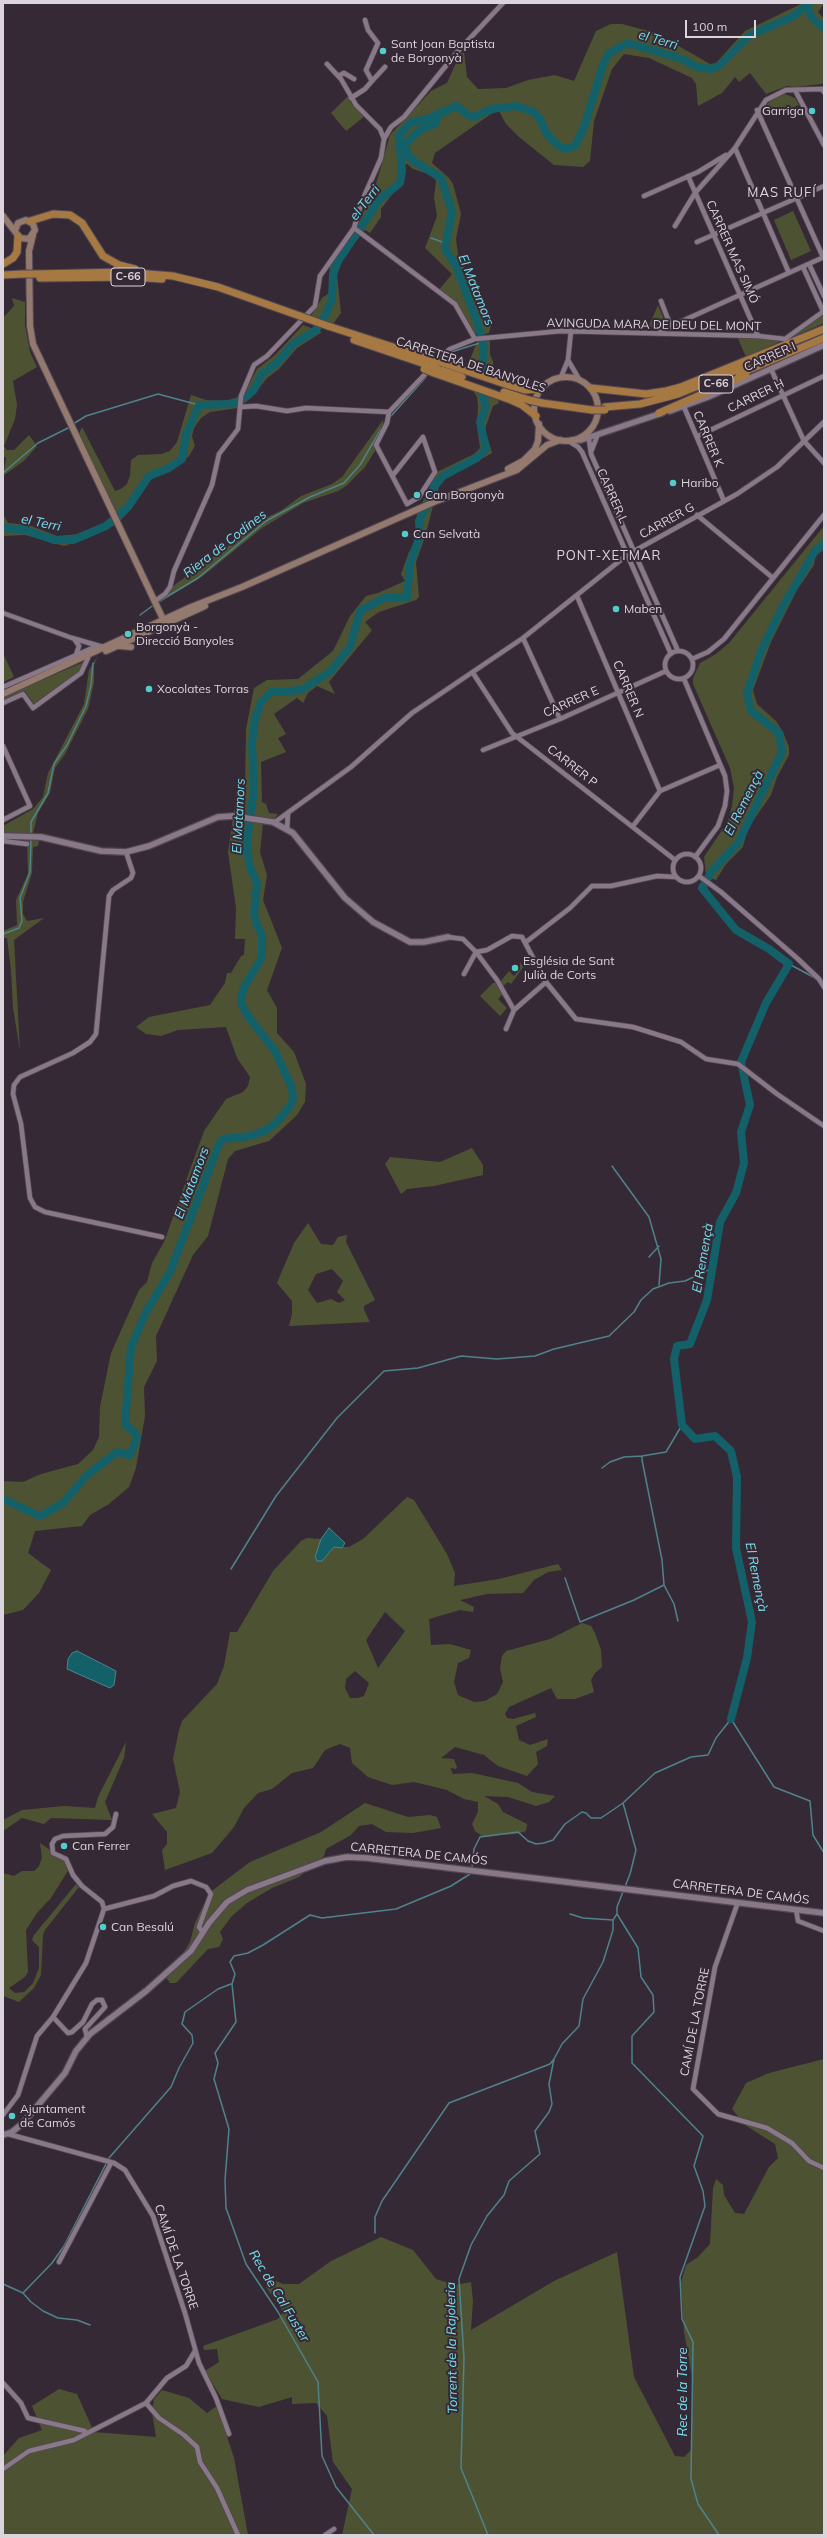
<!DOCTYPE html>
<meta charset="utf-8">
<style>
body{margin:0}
#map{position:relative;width:827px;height:2538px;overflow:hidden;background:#362936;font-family:Mulish,sans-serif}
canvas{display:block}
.frame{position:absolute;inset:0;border:4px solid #dcd4dc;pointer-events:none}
.scale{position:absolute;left:685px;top:20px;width:71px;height:18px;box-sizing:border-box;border:2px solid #dcd4dc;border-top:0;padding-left:5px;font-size:12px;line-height:14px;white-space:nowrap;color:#dcd4dc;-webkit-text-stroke:3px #362936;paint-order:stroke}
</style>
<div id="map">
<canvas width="827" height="2538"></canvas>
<div class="frame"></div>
<div class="scale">100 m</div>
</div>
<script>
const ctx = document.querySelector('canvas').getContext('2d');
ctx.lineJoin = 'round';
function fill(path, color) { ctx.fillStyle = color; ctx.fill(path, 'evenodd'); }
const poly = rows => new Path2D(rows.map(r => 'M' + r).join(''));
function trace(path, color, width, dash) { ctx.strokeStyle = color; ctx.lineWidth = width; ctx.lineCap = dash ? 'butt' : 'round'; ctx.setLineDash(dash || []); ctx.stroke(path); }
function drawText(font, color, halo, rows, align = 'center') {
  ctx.font = font + ' Mulish,sans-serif'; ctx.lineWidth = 4; ctx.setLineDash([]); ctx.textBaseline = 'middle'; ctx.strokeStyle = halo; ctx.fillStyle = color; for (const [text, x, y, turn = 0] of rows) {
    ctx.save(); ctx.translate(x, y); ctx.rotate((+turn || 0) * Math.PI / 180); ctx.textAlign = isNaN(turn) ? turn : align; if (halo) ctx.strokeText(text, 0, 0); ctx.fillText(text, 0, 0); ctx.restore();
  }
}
fill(poly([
 [803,3,824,3,818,12,824,19,824,82,822,84,795,87,787,86,766,94,750,73,739,82,735,77,722,93,698,106,696,84,692,78,649,58,624,54,612,69,594,121,590,161,583,167,554,165,519,137,506,124,499,111,491,114,435,153,432,163,449,178,453,184,461,214,456,239,458,255,469,278,486,306,487,317,492,321,489,333,480,335,474,333,460,308,438,291,452,274,425,248,437,216,434,198,436,181,432,175,413,169,407,164,404,165,400,184,381,209,381,217,370,233,365,230,344,256,337,275,341,313,333,324,311,316,322,298,329,293,330,265,355,231,376,184,390,135,431,91,447,83,460,54,464,52,467,77,478,89,506,88,528,80,555,75,574,81,596,31,611,24,622,24,656,33,710,64,716,63,745,31],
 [785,94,795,98,799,105,786,110,780,107,762,115,762,110,772,99],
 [348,96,351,103,365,116,346,131,331,113],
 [793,211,811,251,791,260,774,220],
 [12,298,25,302,25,325,30,352,37,367,13,381,17,405,15,419,4,446,7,450,14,450,29,435,37,446,25,460,3,476,6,458,3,456,3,318,14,306],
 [658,305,664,319,663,324,648,328],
 [824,313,824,323,791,338,804,326],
 [303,325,322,332,297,348,279,369,267,378,252,397,238,408,210,412,201,418,194,428,192,436,195,446,189,456,170,472,150,478,141,489,132,508,120,521,78,436,82,427,115,491,121,489,127,484,130,476,131,460,138,455,161,454,170,451,177,442,191,395,206,400,224,401,243,396,257,369,275,355],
 [737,336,778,340,779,342,746,357],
 [490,339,490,355,493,361,494,376,467,367,477,342],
 [472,389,497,398,499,403,493,406,485,429,492,453,444,480,439,487,436,497,422,503,437,472,474,454,480,448,477,427,478,406,477,397],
 [383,420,384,428,375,445,375,451,365,467,346,486,338,491,303,503,262,528,203,576,160,602,158,600,177,583,236,540,252,525,282,510,301,496,332,484,342,477],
 [433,506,425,537,416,562,419,597,416,600,379,612,365,622,372,630,329,682,335,694,317,686,308,693,303,703,297,698,274,714,286,734,278,738,286,752,261,762,262,802,266,804,269,813,278,814,274,819,234,813,237,791,245,790,246,729,254,688,267,680,298,679,333,651,350,616,366,596,378,593,405,581,401,574,409,552,415,544,417,513],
 [3,514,8,523,29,525,57,536,79,534,113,519,115,525,86,539,64,546,25,535,3,536],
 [824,526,824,549,815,557,814,565,797,590,771,642,753,690,757,704,776,721,783,732,789,747,789,755,777,777,771,795,748,828,743,847,726,864,716,880,713,879,706,875,704,857,728,821,732,806,734,788,730,768,693,684,693,678,700,663,716,654,729,643],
 [3,653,14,677,3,682],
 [98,655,94,665,94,683,88,709,65,754,55,768,50,793,38,813,33,833,3,833,3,826,33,809,43,797,48,773,84,704,89,670],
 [84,662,81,669,74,676,34,704,25,691,3,700,3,697],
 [233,818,263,823,260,852,267,875,263,900,282,948,267,990,277,1008,277,1033,294,1052,306,1084,305,1102,297,1115,269,1141,235,1151,228,1159,208,1236,193,1255,156,1336,157,1361,144,1387,145,1416,136,1468,129,1487,109,1504,90,1515,82,1526,35,1531,28,1553,51,1570,39,1593,23,1610,3,1615,3,1481,23,1482,41,1474,78,1464,93,1450,99,1437,100,1407,111,1353,139,1290,147,1282,152,1263,164,1242,204,1131,226,1099,243,1092,248,1086,250,1077,237,1058,226,1027,178,1030,161,1036,146,1034,136,1027,149,1017,210,1005,225,983,227,973,231,973,241,956,244,955,245,939,235,939,236,908,228,852],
 [27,840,39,841,38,846,33,847,32,873,23,902,23,914,27,921,44,918,14,940,20,1051,13,1008,11,970,7,938,3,938,3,931,17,925,16,900,28,874],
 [520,963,524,966,511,984,508,982,502,987,500,982,509,971,514,976,520,969],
 [493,983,497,983,503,994,498,999,507,1008,500,1016,480,996],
 [472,1148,483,1165,483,1175,434,1186,407,1189,401,1194,385,1164,390,1157,440,1162],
 [308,1223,321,1244,333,1245,338,1237,347,1235,346,1242,375,1300,364,1306,364,1310,370,1322,289,1326,292,1314,292,1301,277,1283,294,1243],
 [332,1269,343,1281,337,1292,345,1300,339,1303,331,1299,317,1303,308,1290,316,1274],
 [407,1497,414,1500,447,1554,455,1573,454,1586,499,1579,558,1564,562,1570,548,1572,534,1580,523,1593,487,1594,460,1600,474,1607,473,1612,460,1610,429,1619,431,1645,450,1644,471,1650,469,1658,458,1663,454,1682,458,1695,474,1702,485,1701,497,1694,503,1682,500,1668,502,1656,506,1651,550,1639,582,1623,591,1626,595,1633,601,1650,602,1667,595,1673,591,1680,594,1692,575,1699,557,1699,551,1688,509,1707,505,1714,507,1718,513,1719,535,1713,536,1717,516,1726,519,1740,530,1745,548,1739,547,1746,536,1752,538,1764,527,1776,498,1766,484,1755,455,1747,441,1758,454,1759,457,1767,456,1769,450,1768,453,1774,472,1773,518,1783,532,1792,555,1796,549,1802,536,1806,508,1797,484,1796,498,1804,503,1812,527,1824,526,1831,516,1834,482,1836,475,1831,472,1824,478,1812,478,1802,464,1799,447,1790,414,1782,392,1785,368,1777,352,1763,350,1748,340,1744,325,1750,313,1768,292,1773,272,1789,258,1793,244,1808,234,1827,212,1853,165,1870,162,1850,167,1844,167,1832,152,1814,176,1808,180,1792,173,1759,179,1730,182,1721,217,1684,224,1666,230,1632,237,1632,273,1571,301,1541,307,1538,321,1539,315,1557,322,1561,334,1547,349,1547,363,1539],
 [385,1612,405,1631,378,1668,366,1640],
 [355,1671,369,1683,364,1696,358,1698,350,1698,345,1688,346,1679],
 [126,1742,124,1758,105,1802,112,1820,51,1818,44,1824,22,1818,3,1831,3,1820,22,1810,64,1806,95,1808,98,1797],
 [365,1803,408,1817,430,1815,437,1817,441,1828,413,1833,386,1832,372,1824,359,1826,351,1835,326,1849,324,1856,299,1877,272,1888,247,1903,231,1917,220,1932,223,1939,219,1947,208,1949,176,1983,170,1983,163,1972,180,1958,190,1942,195,1923,208,1895,213,1890,250,1862,321,1832],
 [40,1843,66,1861,69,1869,51,1898,37,1913,26,1930,28,1972,25,1977,9,1988,15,1993,24,1992,33,1983,39,1968,39,1947,32,1940,34,1935,76,1884,79,1887,45,1930,43,1935,41,1975,34,1988,19,2002,3,1996,3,1873,14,1876,22,1871,34,1871,39,1866,42,1858],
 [824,2059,824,2535,342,2535,352,2489,333,2462,327,2416,316,2403,292,2404,292,2397,259,2407,222,2399,205,2371,219,2362,217,2349,204,2350,203,2346,278,2319,283,2312,266,2287,268,2278,283,2284,299,2284,331,2261,381,2237,413,2250,436,2279,455,2285,471,2282,473,2301,471,2330,554,2281,617,2252,634,2377,675,2456,684,2457,691,2450,693,2382,684,2332,681,2283,686,2265,698,2257,710,2244,713,2188,716,2179,723,2185,724,2195,735,2213,744,2214,769,2167,778,2158,775,2144,745,2125,732,2109,746,2083,769,2073],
 [59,2389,77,2394,94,2432,156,2437,152,2412,154,2399,162,2390,189,2398,207,2413,217,2406,234,2458,248,2535,3,2535,3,2456,19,2438,42,2430,32,2406]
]), '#4d5332');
const water = poly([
 [329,1528,345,1543,342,1548,334,1547,322,1561,317,1561,315,1557,321,1539,329,1528],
 [77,1651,116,1671,114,1685,110,1688,67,1669,68,1659,72,1653,77,1651]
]);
fill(water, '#136069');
trace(water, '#4f838c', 1);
trace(poly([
 [372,207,375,207],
 [431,238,445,243],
 [444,358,451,352,483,342],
 [391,416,426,377],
 [73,424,86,416,158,394,199,405],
 [3,473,38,443,70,427],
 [158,602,198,578,266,521,310,497,344,483,360,465,381,429],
 [140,615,155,604],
 [31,833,31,822,48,793,54,764,67,745,86,706,91,685,93,663],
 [3,934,19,928,22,921,20,898,30,872,31,839],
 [789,964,817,979],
 [612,1166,649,1217,661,1259,659,1285],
 [649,1257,659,1246],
 [602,1468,610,1462,624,1457,642,1456],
 [231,1569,276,1496,337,1418,384,1371,418,1368,461,1356,497,1359,535,1356,554,1349,609,1336,634,1312,641,1300,653,1289,669,1283,685,1281,713,1268],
 [565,1578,580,1622,634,1600,664,1585],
 [678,1621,674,1604,664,1585,662,1560,642,1460,642,1456,666,1452,682,1425],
 [472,1867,474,1849,480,1837,518,1832,528,1841,536,1844,544,1843,553,1840,565,1824,582,1812,586,1813,591,1818,601,1818,623,1803,655,1773,691,1757,708,1755,716,1738,731,1719,774,1787,810,1801,813,1835,824,1853],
 [570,1914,583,1918,613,1920],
 [617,1914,638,1948,641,1977,653,1995,654,2012,632,2036,632,2063,703,2136,694,2166,703,2191,705,2206,680,2277,682,2319,693,2342,691,2479,698,2504,719,2535],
 [824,1918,824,1919],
 [375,2233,375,2217,382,2201,449,2103,550,2064,554,2059],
 [3,2284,23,2293,31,2302,43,2311,58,2318,77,2320,90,2325],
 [23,2293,52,2263,64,2246,109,2158,171,2087,179,2068,193,2043,192,2035,182,2024,185,2012,218,1989,231,1984],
 [374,2535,336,2487,322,2456,318,2382,278,2312,246,2264,226,2208,225,2180,229,2129,214,2079,218,2063,215,2053,236,2022,232,1984,235,1974,230,1962,234,1956,248,1953,263,1945,310,1915,322,1918,396,1909,451,1886,470,1874],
 [488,2535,461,2468,464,2358,459,2279,471,2245,487,2216,504,2195,509,2181,540,2154,535,2131,549,2112,552,2104,549,2084,554,2059,562,2044,579,2026,583,1999,603,1962,613,1930,613,1920,617,1914,617,1907,630,1874,636,1850,623,1803]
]), '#4f838c', 1.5);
trace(poly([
 [807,6,812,18,824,28],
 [438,113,436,123,420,130,406,143,405,149,412,160,441,178,452,211,445,249,455,264,477,321,484,347,482,370],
 [3,528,25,530,54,540,73,540,106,526,128,507,149,476,169,468,182,459,186,435,199,405,230,404,237,402,253,391,262,374,278,362,293,344,315,331,325,316,332,299,333,274,338,261,380,199,400,183,402,171,399,135,410,123,430,118,456,106,468,115,474,117,491,109,516,106,534,112,540,119,547,134,556,144,565,149,575,146,584,127,603,65,609,53,628,43,682,59,697,67,711,69,719,66,750,35,792,17,810,3],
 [3,1499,37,1515,42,1515,63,1503,87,1475,117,1452,130,1455,137,1438,135,1433,125,1424,131,1347,146,1312,170,1272,219,1144,223,1139,251,1136,266,1130,275,1124,290,1106,293,1099,292,1088,275,1051,248,1016,241,1003,243,989,262,957,262,935,256,923,254,913,257,883,249,865,247,841,254,788,252,743,255,719,261,702,271,692,286,692,303,689,331,671,350,647,360,611,384,598,407,597,410,563,420,536,419,521,431,499,434,486,443,476,477,458,486,449,480,422,486,407,482,393],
 [731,1719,747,1658,752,1622,736,1548,737,1477,731,1451,715,1436,695,1439,682,1425,674,1359,677,1346,690,1344,707,1300,720,1222,736,1193,744,1163,741,1132,750,1105,741,1062,766,1003,789,964,769,949,736,930,702,888,712,871,738,843,782,752,779,733,751,711,747,693,761,651,782,608,815,551,824,544]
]), '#136069', 8);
const minor = poly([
 [327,64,341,79,356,105,380,129,384,139],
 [338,76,344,73,354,79],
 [372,81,385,67],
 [796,92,824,145],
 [351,98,365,89,372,81,366,70,378,43,368,30,365,20],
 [757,110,823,257],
 [735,148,789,273],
 [688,176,758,336],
 [644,196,698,172,726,155],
 [675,226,695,193,735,148,766,100,786,90,822,89,824,92],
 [354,228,455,304,475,339],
 [697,242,824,186],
 [809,264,824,296],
 [803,267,823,311],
 [661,301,671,327],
 [660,331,824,257],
 [568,360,579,379],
 [436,361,450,349,475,339,561,331,758,336,785,339,824,311],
 [771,369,804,441,824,463],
 [561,377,568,360,571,331],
 [241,407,256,406,287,411,306,408,389,412],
 [684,407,724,501],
 [588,432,591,454,678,651],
 [698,436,824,376],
 [567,440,578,447,582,452,671,654],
 [591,452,598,434],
 [393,475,423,437,435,472,419,497,407,504,376,445,387,423,389,412,429,370],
 [697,515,773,578],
 [577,596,660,791],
 [155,601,165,594,170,587,174,571,212,485,219,454,238,429,241,396,254,365,267,356,315,306,320,276,354,228,362,201,381,158,384,139,391,127,404,117,458,51,503,3],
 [3,613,72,638,103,647],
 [523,638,560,719],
 [75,640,79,646,76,655],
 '665 665a14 14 0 1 1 28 0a14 14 0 1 1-28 0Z',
 [692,659,708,652,724,639,824,515],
 [473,673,512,733,675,860],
 [684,679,725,776,727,791,725,806,718,826,695,857],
 [3,687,97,646],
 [3,703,23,694,33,708,81,673,88,658],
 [3,746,30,806,3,820],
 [483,750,560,719,666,671],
 [275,822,351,767,412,713,523,638,627,555,737,494,777,467,824,422],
 [633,826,660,791,720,765],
 [287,829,288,813],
 [3,841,27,844],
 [126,852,133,873,131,878,113,890,109,896,96,1034,90,1042,73,1053,20,1077,14,1085,13,1094,21,1124,30,1198,35,1207,45,1212,162,1237],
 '673 868a14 14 0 1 1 28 0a14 14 0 1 1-28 0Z',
 [699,876,721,892,798,959,819,979,824,987],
 [448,937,463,939,476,952,497,980,514,1010,546,982],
 [526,942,570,908,592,886,611,886,657,876,676,877],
 [476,952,487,950,512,936,522,937,546,982,576,1019,633,1027,681,1042,706,1059,738,1064,777,1094,824,1126],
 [464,974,476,952],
 [506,1029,514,1010],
 [738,1902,715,1967,693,2089,718,2114,767,2128,792,2143,809,2161,824,2168],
 [104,1909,102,1902,82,1886,73,1875,66,1859,53,1853,52,1844,55,1839,63,1836,105,1834,113,1827,116,1814],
 [104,1909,154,1896,173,1886,191,1881,206,1887,211,1894,199,1927,203,1933],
 [796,1909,798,1921,824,1931],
 [53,2017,68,2033,72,2032,83,2022,92,2004,97,2000,102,2000,105,2007,85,2029,87,2037],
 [3,2115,18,2095,37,2036,53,2017,86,1963,104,1909],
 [8,2134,114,2163,125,2170,153,2216,185,2313,199,2363,216,2398,229,2434],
 [59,2262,111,2163],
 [3,2383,21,2403,28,2418,85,2431,87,2433],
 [146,2403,159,2418,184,2435,197,2447,200,2462,217,2488,238,2535],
 [3,2469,29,2451,74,2440,146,2403,167,2378,186,2366,195,2351],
 [325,2535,334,2529]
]);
const tertiary = poly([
 [670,411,708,397,824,345],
 [572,440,581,440,662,413],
 [3,836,41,837,101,851,126,852,149,846,218,817,233,816,273,822,293,833,345,898,373,922,410,942,424,942,448,937],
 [3,2135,12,2132,23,2123,65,2073,76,2051,90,2034,146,1991,191,1951,209,1923,227,1902,247,1890,325,1861,347,1857,367,1858,824,1913]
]);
const secondary = poly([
 [3,216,20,238,29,239,35,230,33,224,26,220,18,223,15,231],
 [33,235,29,251,30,326,33,344,163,619],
 '534 409a32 32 0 1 1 64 0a32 32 0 1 1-64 0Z',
 [508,469,523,461,535,449,538,441,539,424],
 [119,646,131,647],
 [106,651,205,606],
 [3,694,191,607,242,587,434,502,517,470,547,445,560,440]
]);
const trunk = poly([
 [30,221,53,214,70,215,82,223,103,256,119,265,135,269],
 [3,264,13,258,17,252,18,236],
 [36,274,124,272,173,276,218,287,300,316],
 [3,275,23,274],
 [40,278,133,277,162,279],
 [328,326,433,360],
 [354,340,428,365],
 [443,363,511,386,525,390,542,389],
 [438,369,462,377],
 [434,373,511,400,522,405,536,416],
 [739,374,824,338],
 [591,388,646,394,666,391,681,387,824,329],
 [504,392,529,400],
 [542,403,592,410],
 [605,407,640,404,678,394,744,367],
 [659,413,746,375]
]);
trace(minor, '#524852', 6);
trace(tertiary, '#524852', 8);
trace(secondary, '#524852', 8);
trace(trunk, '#524852', 9);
trace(minor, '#897988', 4.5);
trace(tertiary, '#897988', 5.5);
trace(secondary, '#94796e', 6);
trace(trunk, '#a67842', 7);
const trunkBridge = poly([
 [23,274,36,274],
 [300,316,328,326],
 [433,360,443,363],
 [428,365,438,369],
 [424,369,434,373],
 [529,400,542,403],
 [592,410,605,410]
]);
trace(trunkBridge, '#524852', 9, []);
trace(trunkBridge, '#a67842', 7);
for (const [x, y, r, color] of [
 [383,51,4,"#53cdcb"],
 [812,111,4,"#53cdcb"],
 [673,483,4,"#53cdcb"],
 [417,495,4,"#53cdcb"],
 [405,534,4,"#53cdcb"],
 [616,609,4,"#53cdcb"],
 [128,634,4,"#53cdcb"],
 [149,689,4,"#53cdcb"],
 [515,968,4,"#53cdcb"],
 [64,1846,4,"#53cdcb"],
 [103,1927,4,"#53cdcb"],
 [12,2116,4,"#53cdcb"]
]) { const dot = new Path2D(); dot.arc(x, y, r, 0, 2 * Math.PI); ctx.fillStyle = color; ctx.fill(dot); trace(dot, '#362936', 1.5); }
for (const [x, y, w] of [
 [128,277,34],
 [716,384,34]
]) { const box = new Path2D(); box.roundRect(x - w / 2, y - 9, w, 18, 3); ctx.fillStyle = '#362936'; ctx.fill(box); trace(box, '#dcd4dc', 1); }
drawText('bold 11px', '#dcd4dc', null, [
 ["C-66",128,277],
 ["C-66",716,384]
]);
drawText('12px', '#dcd4dc', '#362936', [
 ["Sant Joan Baptista",391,44],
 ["de Borgonyà",391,58],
 ["Garriga",804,111,"right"],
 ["Haribo",681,483],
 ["Can Borgonyà",425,495],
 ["Can Selvatà",413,534],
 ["Maben",624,609],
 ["Borgonyà -",136,627],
 ["Direcció Banyoles",136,641],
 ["Xocolates Torras",157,689],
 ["Església de Sant",523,961],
 ["Julià de Corts",523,975],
 ["Can Ferrer",72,1846],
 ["Can Besalú",111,1927],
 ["Ajuntament",20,2109],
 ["de Camós",20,2123]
], 'left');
drawText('12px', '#dcd4dc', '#362936', [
 ["CARRER MAS SIMÓ",732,252,66],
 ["AVINGUDA MARA DE DEU DEL MONT",654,325,1],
 ["CARRER I",770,357,-24],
 ["CARRETERA DE BANYOLES",471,365,18],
 ["CARRER H",756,396,-26],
 ["CARRER K",708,439,67],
 ["CARRER L",612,496,66],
 ["CARRER G",667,521,-29],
 ["CARRER N",628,689,67],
 ["CARRER E",571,702,-24],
 ["CARRER P",572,766,38],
 ["CARRETERA DE CAMÓS",419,1854,6],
 ["CARRETERA DE CAMÓS",741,1892,7],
 ["CAMÍ DE LA TORRE",695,2022,-79],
 ["CAMÍ DE LA TORRE",176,2257,71]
]);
drawText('italic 13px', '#74e0ee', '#362936', [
 ["el Terri",658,40,16],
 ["el Terri",365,203,-52],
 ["El Matamors",476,290,68],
 ["el Terri",41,523,12],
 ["Riera de Codines",225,544,-38],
 ["El Remençà",744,803,-63],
 ["El Matamors",239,816,-87],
 ["El Matamors",192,1183,-69],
 ["El Remençà",703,1258,-80],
 ["El Remençà",756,1577,79],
 ["Rec de Cal Fuster",279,2296,59],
 ["Torrent de la Rajoleria",452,2348,-91],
 ["Rec de la Torre",683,2392,-90]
]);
ctx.letterSpacing = '1px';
drawText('13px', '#dcd4dc', '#362936', [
 ["MAS RUFÍ",782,193],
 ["PONT-XETMAR",609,556]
]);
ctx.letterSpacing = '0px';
</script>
